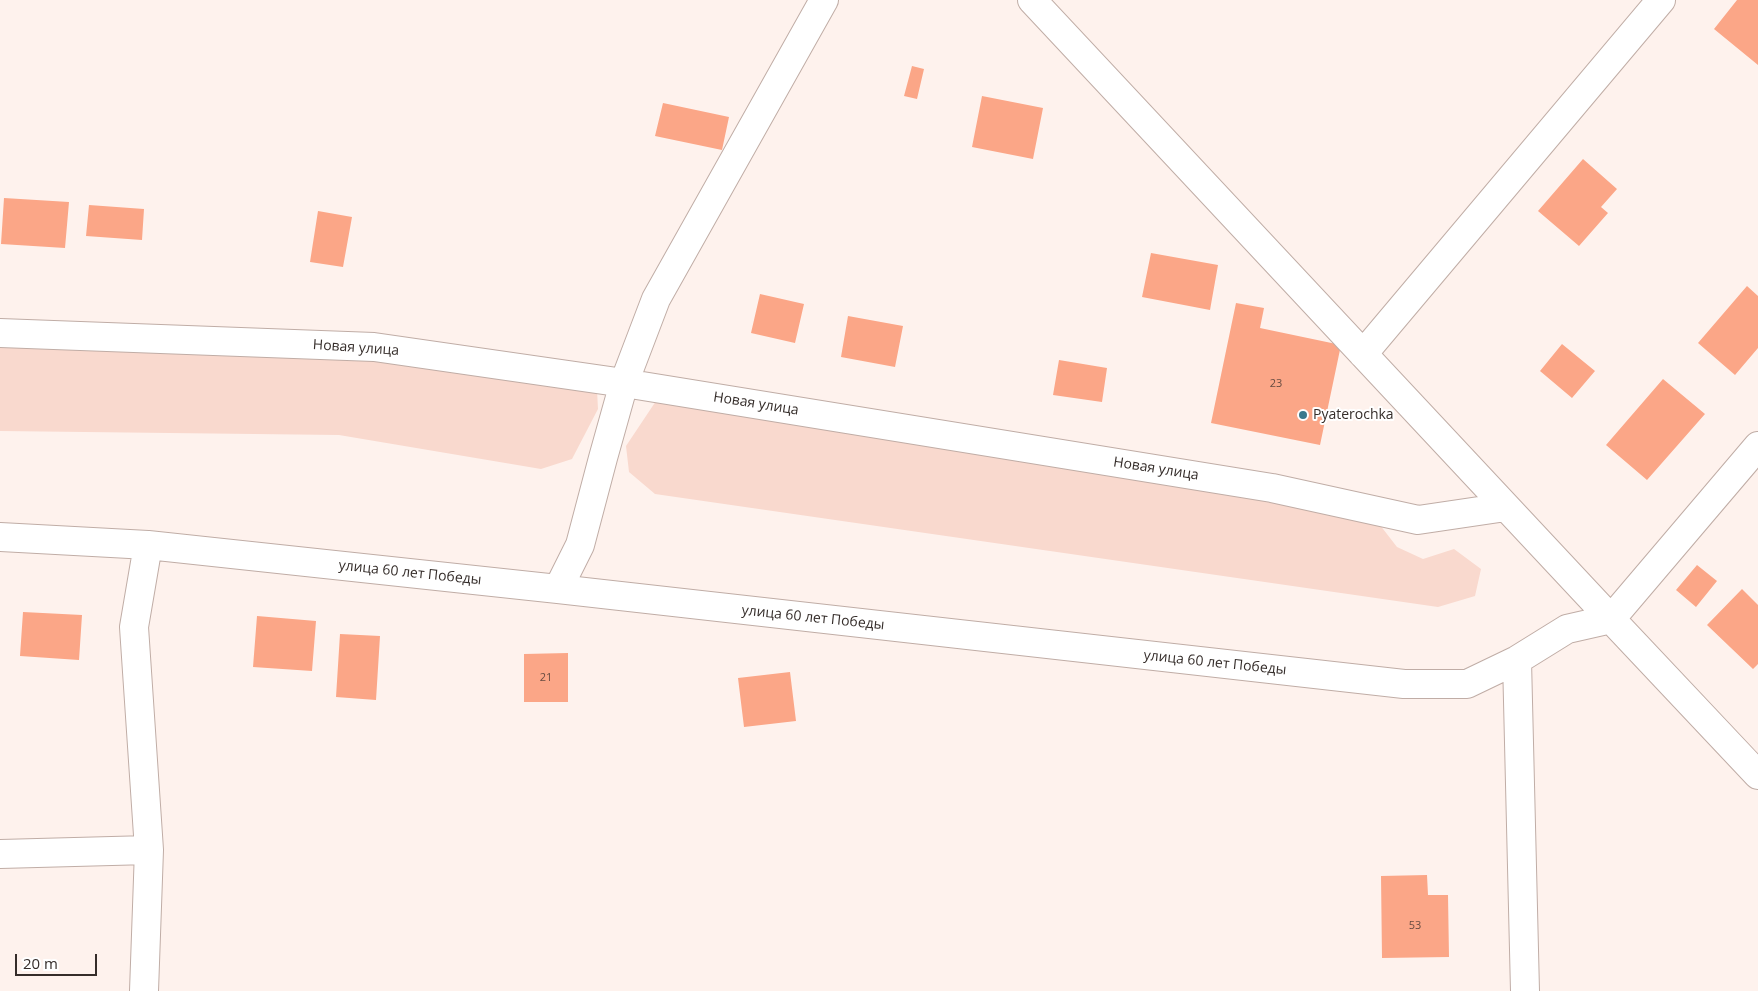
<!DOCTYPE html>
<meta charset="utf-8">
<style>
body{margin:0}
#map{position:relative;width:1758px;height:991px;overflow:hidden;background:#fef2ed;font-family:"Open Sans",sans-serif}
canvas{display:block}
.scale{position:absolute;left:15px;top:954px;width:82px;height:22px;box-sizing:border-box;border:2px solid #352d2a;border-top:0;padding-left:6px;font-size:15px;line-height:18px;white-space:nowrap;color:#352d2a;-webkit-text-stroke:4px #fff;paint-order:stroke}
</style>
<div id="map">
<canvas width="1758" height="991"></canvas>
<div class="scale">20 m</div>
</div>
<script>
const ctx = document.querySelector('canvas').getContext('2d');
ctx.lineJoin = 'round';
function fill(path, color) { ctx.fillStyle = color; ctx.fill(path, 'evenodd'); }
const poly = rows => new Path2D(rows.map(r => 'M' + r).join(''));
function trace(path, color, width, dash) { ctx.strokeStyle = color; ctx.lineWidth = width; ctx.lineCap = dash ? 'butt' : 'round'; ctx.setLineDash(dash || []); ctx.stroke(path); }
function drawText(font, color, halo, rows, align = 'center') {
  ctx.font = font + ' "Open Sans",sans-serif'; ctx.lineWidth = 4; ctx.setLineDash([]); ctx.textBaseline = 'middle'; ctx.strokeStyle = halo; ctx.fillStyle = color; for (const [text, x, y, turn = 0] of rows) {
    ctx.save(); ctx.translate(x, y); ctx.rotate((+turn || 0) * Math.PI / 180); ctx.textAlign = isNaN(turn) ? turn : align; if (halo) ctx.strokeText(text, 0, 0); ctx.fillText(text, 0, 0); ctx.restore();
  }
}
fill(poly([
 [0,339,363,353,597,390,598,409,572,459,541,469,339,435,0,431],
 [656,401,1373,516,1397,547,1423,559,1454,549,1481,569,1475,596,1438,607,655,494,629,472,626,446]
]), '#f9d9ce');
fill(poly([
 [1737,0,1758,0,1758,65,1714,29],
 [912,66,924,69,917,99,904,96],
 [982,96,1043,108,1033,159,972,147],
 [663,103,729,117,722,150,655,136],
 [1583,159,1617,189,1601,207,1608,213,1579,246,1538,211],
 [4,198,69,202,65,248,1,244],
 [89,205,144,209,142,240,86,236],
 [318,211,352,217,343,267,310,262],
 [1151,253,1218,265,1210,310,1142,297],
 [1747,286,1758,296,1758,348,1735,375,1698,343],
 [760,294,804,304,795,343,751,333],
 [1236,303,1264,308,1260,328,1341,345,1320,445,1211,423],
 [848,316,903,326,895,367,841,357],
 [1562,344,1595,371,1572,398,1540,371],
 [1059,360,1107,368,1102,402,1053,395],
 [1663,379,1705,414,1647,480,1606,445],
 [1697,565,1717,581,1696,607,1676,590],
 [1742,589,1758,605,1758,664,1753,669,1707,625],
 [23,612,82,615,79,660,20,656],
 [257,616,316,621,312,671,253,667],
 [340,634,380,636,376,700,336,697],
 [568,653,568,702,524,702,524,654],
 [790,672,796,721,744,727,738,678],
 [1427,875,1428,895,1448,895,1449,957,1382,958,1381,876]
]), '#fba687');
const minor = poly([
 [1032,0,1611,619],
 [0,333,374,347,624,383,1272,488,1418,520,1506,507],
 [1363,354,1661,0],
 [1758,446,1611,619,1758,775],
 [0,537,148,545,558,589,1404,684,1467,684,1517,660,1567,629,1611,619],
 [558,589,580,545,603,458,624,383,656,299,824,0],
 [1517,660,1525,991],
 [0,854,149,850],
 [144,991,149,850,134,627,148,545]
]);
trace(minor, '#c0ada6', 30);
trace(minor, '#fff', 28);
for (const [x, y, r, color] of [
 [1303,415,5,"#39798d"]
]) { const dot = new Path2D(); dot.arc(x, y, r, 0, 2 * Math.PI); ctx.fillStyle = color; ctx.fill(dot); trace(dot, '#fff', 2); }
drawText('11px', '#664b41', null, [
 ["23",1276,384],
 ["21",546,678],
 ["53",1415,926]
]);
drawText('14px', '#352d2a', '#fff', [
 ["Новая улица",356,348,4],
 ["Новая улица",756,404,9],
 ["Новая улица",1156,469,9],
 ["улица 60 лет Победы",410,573,6],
 ["улица 60 лет Победы",813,618,6],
 ["улица 60 лет Победы",1215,663,6]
]);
drawText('14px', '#352d2a', '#fff', [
 ["Pyaterochka",1313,415]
], 'left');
</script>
